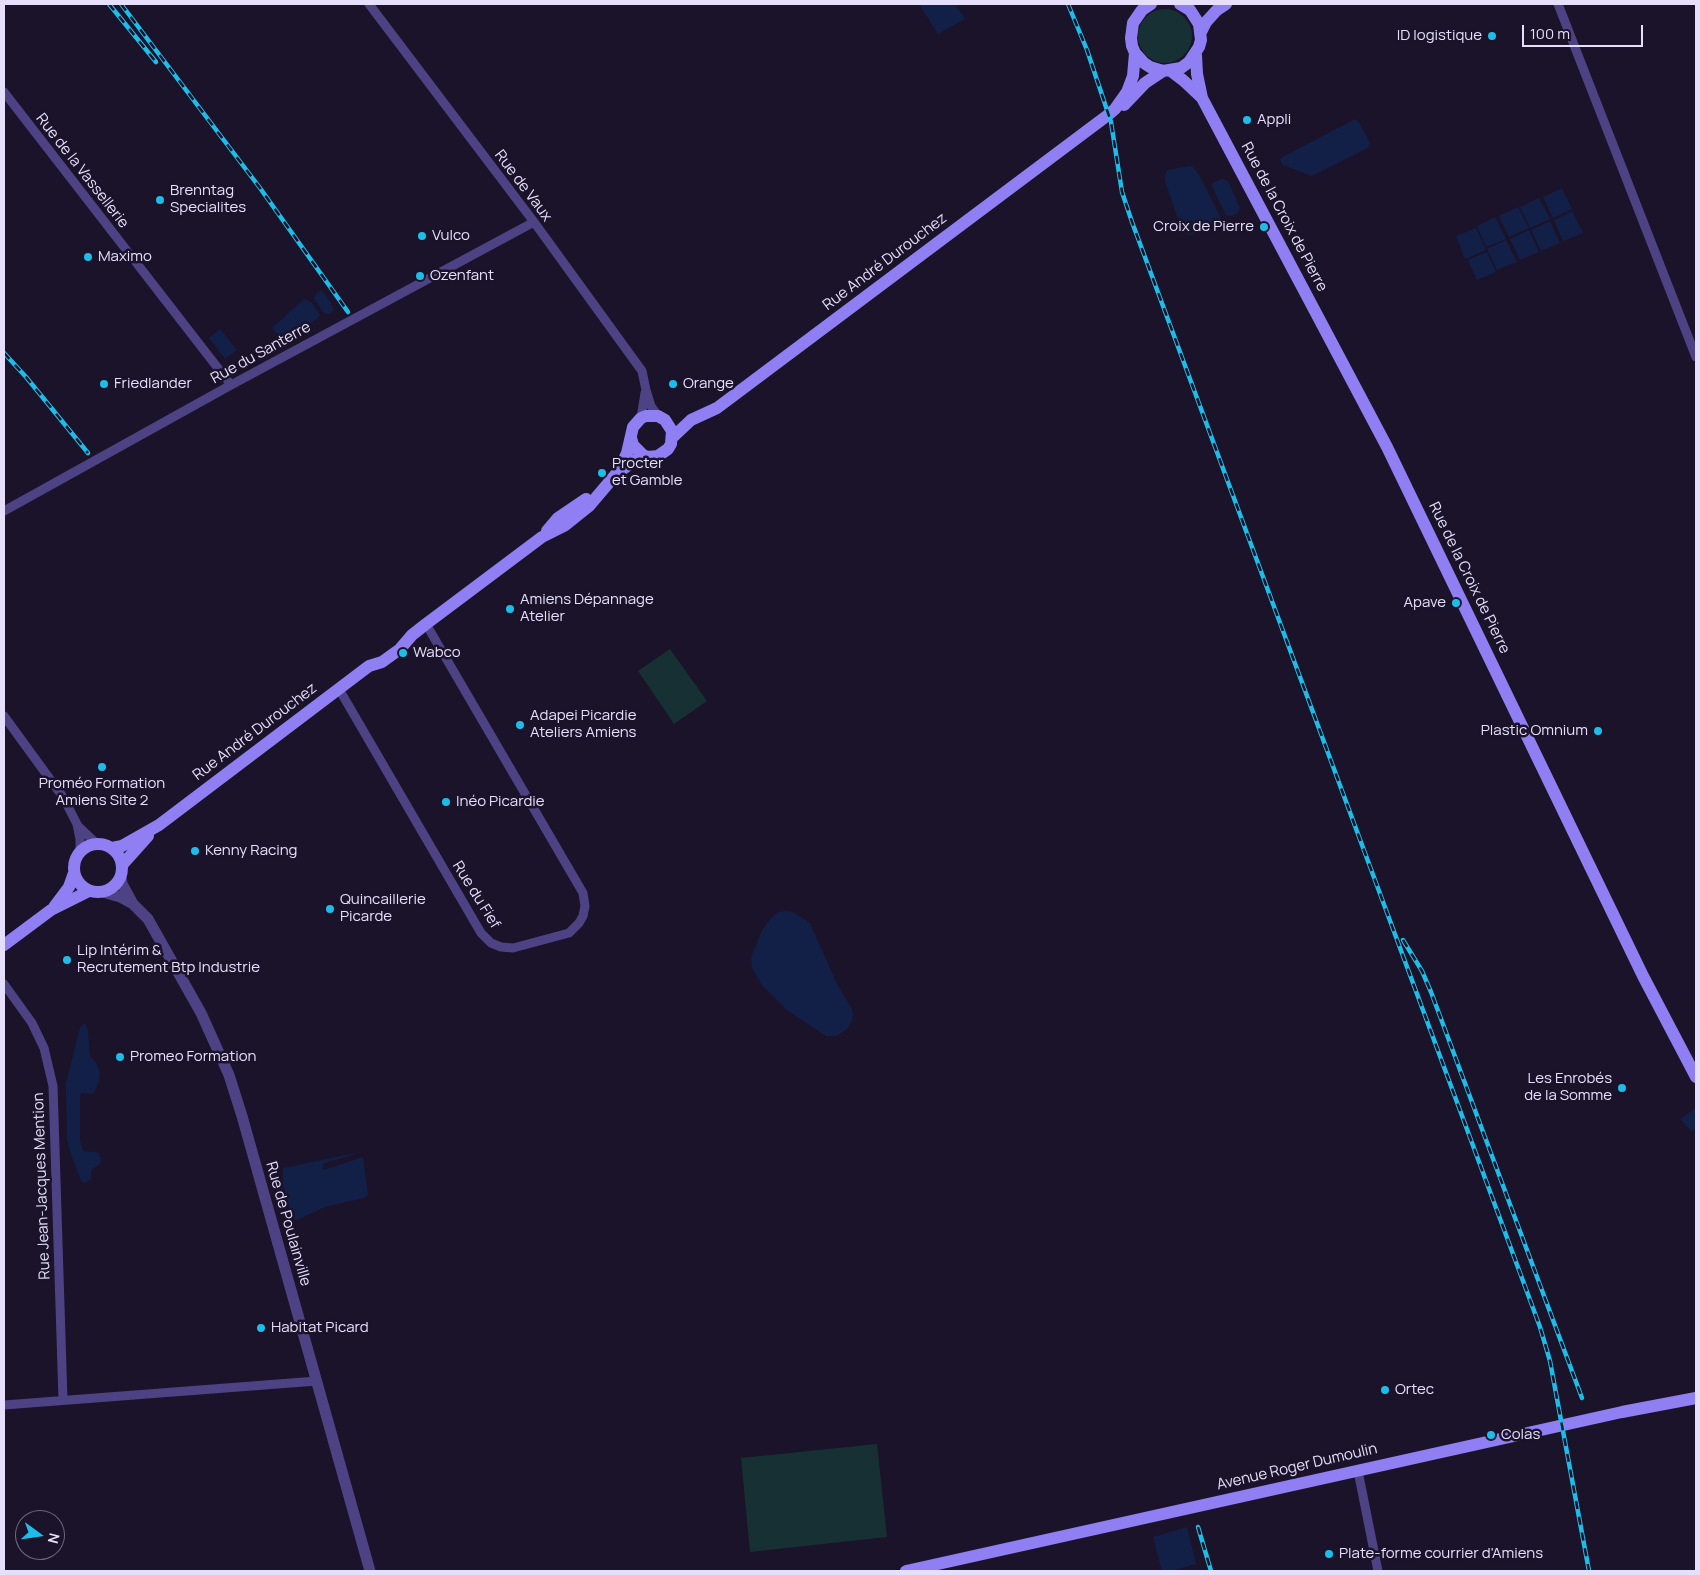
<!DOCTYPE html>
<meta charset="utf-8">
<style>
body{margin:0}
#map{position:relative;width:1700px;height:1575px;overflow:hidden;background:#1a1329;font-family:Manrope,sans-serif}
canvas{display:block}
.frame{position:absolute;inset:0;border:5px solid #e5dffc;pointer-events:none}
.north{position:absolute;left:15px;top:1510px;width:50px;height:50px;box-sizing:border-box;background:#1a1329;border:1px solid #6b657d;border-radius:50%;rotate:104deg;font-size:14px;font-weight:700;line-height:20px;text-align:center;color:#e5dffc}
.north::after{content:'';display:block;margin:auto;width:18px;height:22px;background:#1dbdea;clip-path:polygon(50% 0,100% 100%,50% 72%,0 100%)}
.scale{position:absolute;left:1522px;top:25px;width:121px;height:22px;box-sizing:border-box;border:2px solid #e5dffc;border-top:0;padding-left:6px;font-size:15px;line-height:18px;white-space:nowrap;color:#e5dffc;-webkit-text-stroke:4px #1a1329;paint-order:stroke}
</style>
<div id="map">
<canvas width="1700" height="1575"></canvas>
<div class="frame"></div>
<div class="north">N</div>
<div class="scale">100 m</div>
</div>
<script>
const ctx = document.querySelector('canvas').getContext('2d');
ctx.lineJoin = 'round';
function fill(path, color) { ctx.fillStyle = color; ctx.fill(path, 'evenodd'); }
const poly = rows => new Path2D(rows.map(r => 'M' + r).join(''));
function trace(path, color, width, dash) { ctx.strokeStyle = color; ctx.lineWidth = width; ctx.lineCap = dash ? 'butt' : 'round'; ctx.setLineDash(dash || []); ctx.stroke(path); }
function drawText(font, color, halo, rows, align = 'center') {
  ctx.font = font + ' Manrope,sans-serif'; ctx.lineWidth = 5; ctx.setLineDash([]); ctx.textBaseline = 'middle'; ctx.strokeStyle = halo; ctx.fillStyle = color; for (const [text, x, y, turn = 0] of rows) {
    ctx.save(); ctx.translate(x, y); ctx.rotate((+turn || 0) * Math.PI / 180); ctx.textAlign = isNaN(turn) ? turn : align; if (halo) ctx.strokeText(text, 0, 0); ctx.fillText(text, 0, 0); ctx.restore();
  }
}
fill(poly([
 '1138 36a27 27 0 1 1 54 0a27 27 0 1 1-54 0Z',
 [670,649,707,701,674,724,638,671],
 [877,1444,887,1537,750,1552,741,1458]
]), '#173033');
fill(poly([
 [919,4,955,4,965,19,938,34],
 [1355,119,1358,121,1370,143,1368,148,1312,176,1283,165,1280,160,1283,157],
 [1189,166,1193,167,1200,176,1221,218,1220,222,1215,227,1191,235,1186,234,1180,225,1165,181,1165,175,1167,170],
 [1222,179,1228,181,1240,208,1238,213,1231,216,1226,215,1212,187,1213,183],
 [1562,188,1572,209,1553,218,1543,197],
 [1539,198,1550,219,1530,228,1520,207],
 [1518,207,1529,228,1509,237,1499,216],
 [1572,211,1583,233,1563,241,1554,220],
 [1495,217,1506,239,1486,247,1477,226],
 [1550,221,1560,243,1541,251,1531,230],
 [1476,228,1486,250,1465,259,1456,236],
 [1529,230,1539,252,1520,260,1510,239],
 [1506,240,1517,262,1497,270,1487,249],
 [1487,252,1496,272,1477,280,1468,260],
 [322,290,330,301,334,310,329,314,324,313,314,298,318,292],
 [304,299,311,302,320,315,317,319,295,332,284,337,279,336,272,328],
 [220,329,237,350,225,359,209,338],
 [785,911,793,912,810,923,837,984,852,1009,853,1014,852,1021,847,1029,837,1036,826,1036,787,1010,762,985,752,968,751,958,762,930,772,917,779,912],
 [84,1024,86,1025,88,1031,90,1056,97,1064,100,1074,99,1081,94,1093,89,1094,82,1093,80,1095,80,1140,83,1151,95,1152,99,1153,101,1160,101,1163,91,1170,91,1179,85,1183,81,1181,70,1151,67,1139,66,1083,80,1028],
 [1695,1109,1696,1110,1696,1128,1692,1132,1680,1119],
 [361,1152,323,1164,323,1170,363,1157,368,1195,364,1198,325,1207,297,1220,292,1219,283,1184,283,1168],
 [1187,1527,1196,1564,1171,1571,1162,1571,1153,1537]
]), '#122048');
trace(poly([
 [369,4,534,222,642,371,646,390,651,406,658,416],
 [1558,4,1696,357],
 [4,92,231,385],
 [641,418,645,393],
 [4,511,231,385,534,222],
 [339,689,481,933,491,943,501,947,513,948,569,933,579,923,583,916,585,906,583,893,426,624],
 [4,716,63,797,77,824,80,839,80,851],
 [77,825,97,844],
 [4,984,32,1023,44,1048,53,1086,63,1400],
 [4,1405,317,1381],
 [1358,1471,1378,1571]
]), '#4d4384', 9);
trace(poly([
 [121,876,122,884,133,904],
 [103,892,120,897,133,904,148,919,201,1013,229,1075,242,1116,370,1571]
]), '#4d4384', 11);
trace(poly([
 [1151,4,1142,10,1133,23,1131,38,1132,46,1135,53,1144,63,1150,67,1163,71,1181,68,1189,62,1199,47,1201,40,1199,24,1190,10,1180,4],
 [1201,32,1206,22,1217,10,1226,4],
 [1196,55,1197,74,1202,98,1387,447,1643,976,1696,1077],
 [1171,71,1184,81,1202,98],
 [1124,105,1145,83,1163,71],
 [673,437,691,420,717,408,1108,115,1115,109,1127,92,1133,76,1135,53],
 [619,470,627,453,633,427,641,418,646,416,658,416,665,420,672,431,671,444,668,449,658,456,648,457,643,455,633,445,631,438],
 [547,531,558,518,586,499],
 '74 868a24 24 0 1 1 48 0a24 24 0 1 1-48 0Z',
 [112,848,122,846,159,825,369,666,382,662,400,649,412,635,426,624,542,537,564,526,589,506,617,473,643,455],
 [122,865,148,836],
 [54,907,69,887,74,873],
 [4,945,51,910,89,891],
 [906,1571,1622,1412,1696,1398]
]), '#8f7ff3', 12);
const rail = poly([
 [109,4,156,62],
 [121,4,260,188,348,312],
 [1068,4,1087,50,1111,122,1122,192,1132,222,1540,1327,1550,1361,1589,1571],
 [4,353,26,377,88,453],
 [1403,940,1422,971,1431,992,1582,1398],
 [1198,1527,1211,1571]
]);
trace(rail, '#1dbdea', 4.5);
trace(rail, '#1a1329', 2.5, [8]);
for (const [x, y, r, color] of [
 [1492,36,5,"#1dbdea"],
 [1247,120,5,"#1dbdea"],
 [160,200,5,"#1dbdea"],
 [1264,227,5,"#1dbdea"],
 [422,236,5,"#1dbdea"],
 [88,257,5,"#1dbdea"],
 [420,276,5,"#1dbdea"],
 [104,384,5,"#1dbdea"],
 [673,384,5,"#1dbdea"],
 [602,473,5,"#1dbdea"],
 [1456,603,5,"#1dbdea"],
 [510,609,5,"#1dbdea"],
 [403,653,5,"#1dbdea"],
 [520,725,5,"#1dbdea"],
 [1598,731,5,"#1dbdea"],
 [102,767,5,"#1dbdea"],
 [446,802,5,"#1dbdea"],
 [195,851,5,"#1dbdea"],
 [330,909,5,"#1dbdea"],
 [67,960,5,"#1dbdea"],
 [120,1057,5,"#1dbdea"],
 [1622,1088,5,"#1dbdea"],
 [261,1328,5,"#1dbdea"],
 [1385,1390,5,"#1dbdea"],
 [1491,1435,5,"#1dbdea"],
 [1329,1554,5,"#1dbdea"]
]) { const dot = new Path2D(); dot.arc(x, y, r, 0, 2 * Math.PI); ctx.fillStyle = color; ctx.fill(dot); trace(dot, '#1a1329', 2); }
drawText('15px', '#e5dffc', '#1a1329', [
 ["ID logistique",1482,36,"right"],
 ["Appli",1257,120],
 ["Brenntag",170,191],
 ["Specialites",170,208],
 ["Croix de Pierre",1254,227,"right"],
 ["Vulco",432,236],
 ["Maximo",98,257],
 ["Ozenfant",430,276],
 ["Friedlander",114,384],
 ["Orange",683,384],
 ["Procter",612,464],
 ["et Gamble",612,481],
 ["Amiens Dépannage",520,600],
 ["Atelier",520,617],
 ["Apave",1446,603,"right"],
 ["Wabco",413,653],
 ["Adapei Picardie",530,716],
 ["Ateliers Amiens",530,733],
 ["Plastic Omnium",1588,731,"right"],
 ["Proméo Formation",102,784,"center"],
 ["Amiens Site 2",102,801,"center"],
 ["Inéo Picardie",456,802],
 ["Kenny Racing",205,851],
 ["Quincaillerie",340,900],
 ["Picarde",340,917],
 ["Lip Intérim &",77,951],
 ["Recrutement Btp Industrie",77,968],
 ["Promeo Formation",130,1057],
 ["Les Enrobés",1612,1079,"right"],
 ["de la Somme",1612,1096,"right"],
 ["Habitat Picard",271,1328],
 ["Ortec",1395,1390],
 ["Colas",1501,1435],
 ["Plate-forme courrier d'Amiens",1339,1554]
], 'left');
drawText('15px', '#e5dffc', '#1a1329', [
 ["Rue de la Vassellerie",82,171,52],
 ["Rue de Vaux",523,186,53],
 ["Rue de la Croix de Pierre",1284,217,62],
 ["Rue André Durouchez",885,262,-37],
 ["Rue du Santerre",261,353,-29],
 ["Rue de la Croix de Pierre",1469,578,64],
 ["Rue André Durouchez",255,732,-37],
 ["Rue du Fief",476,895,58],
 ["Rue Jean-Jacques Mention",42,1186,-92],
 ["Rue de Poulainville",288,1224,74],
 ["Avenue Roger Dumoulin",1297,1467,-13]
]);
</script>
